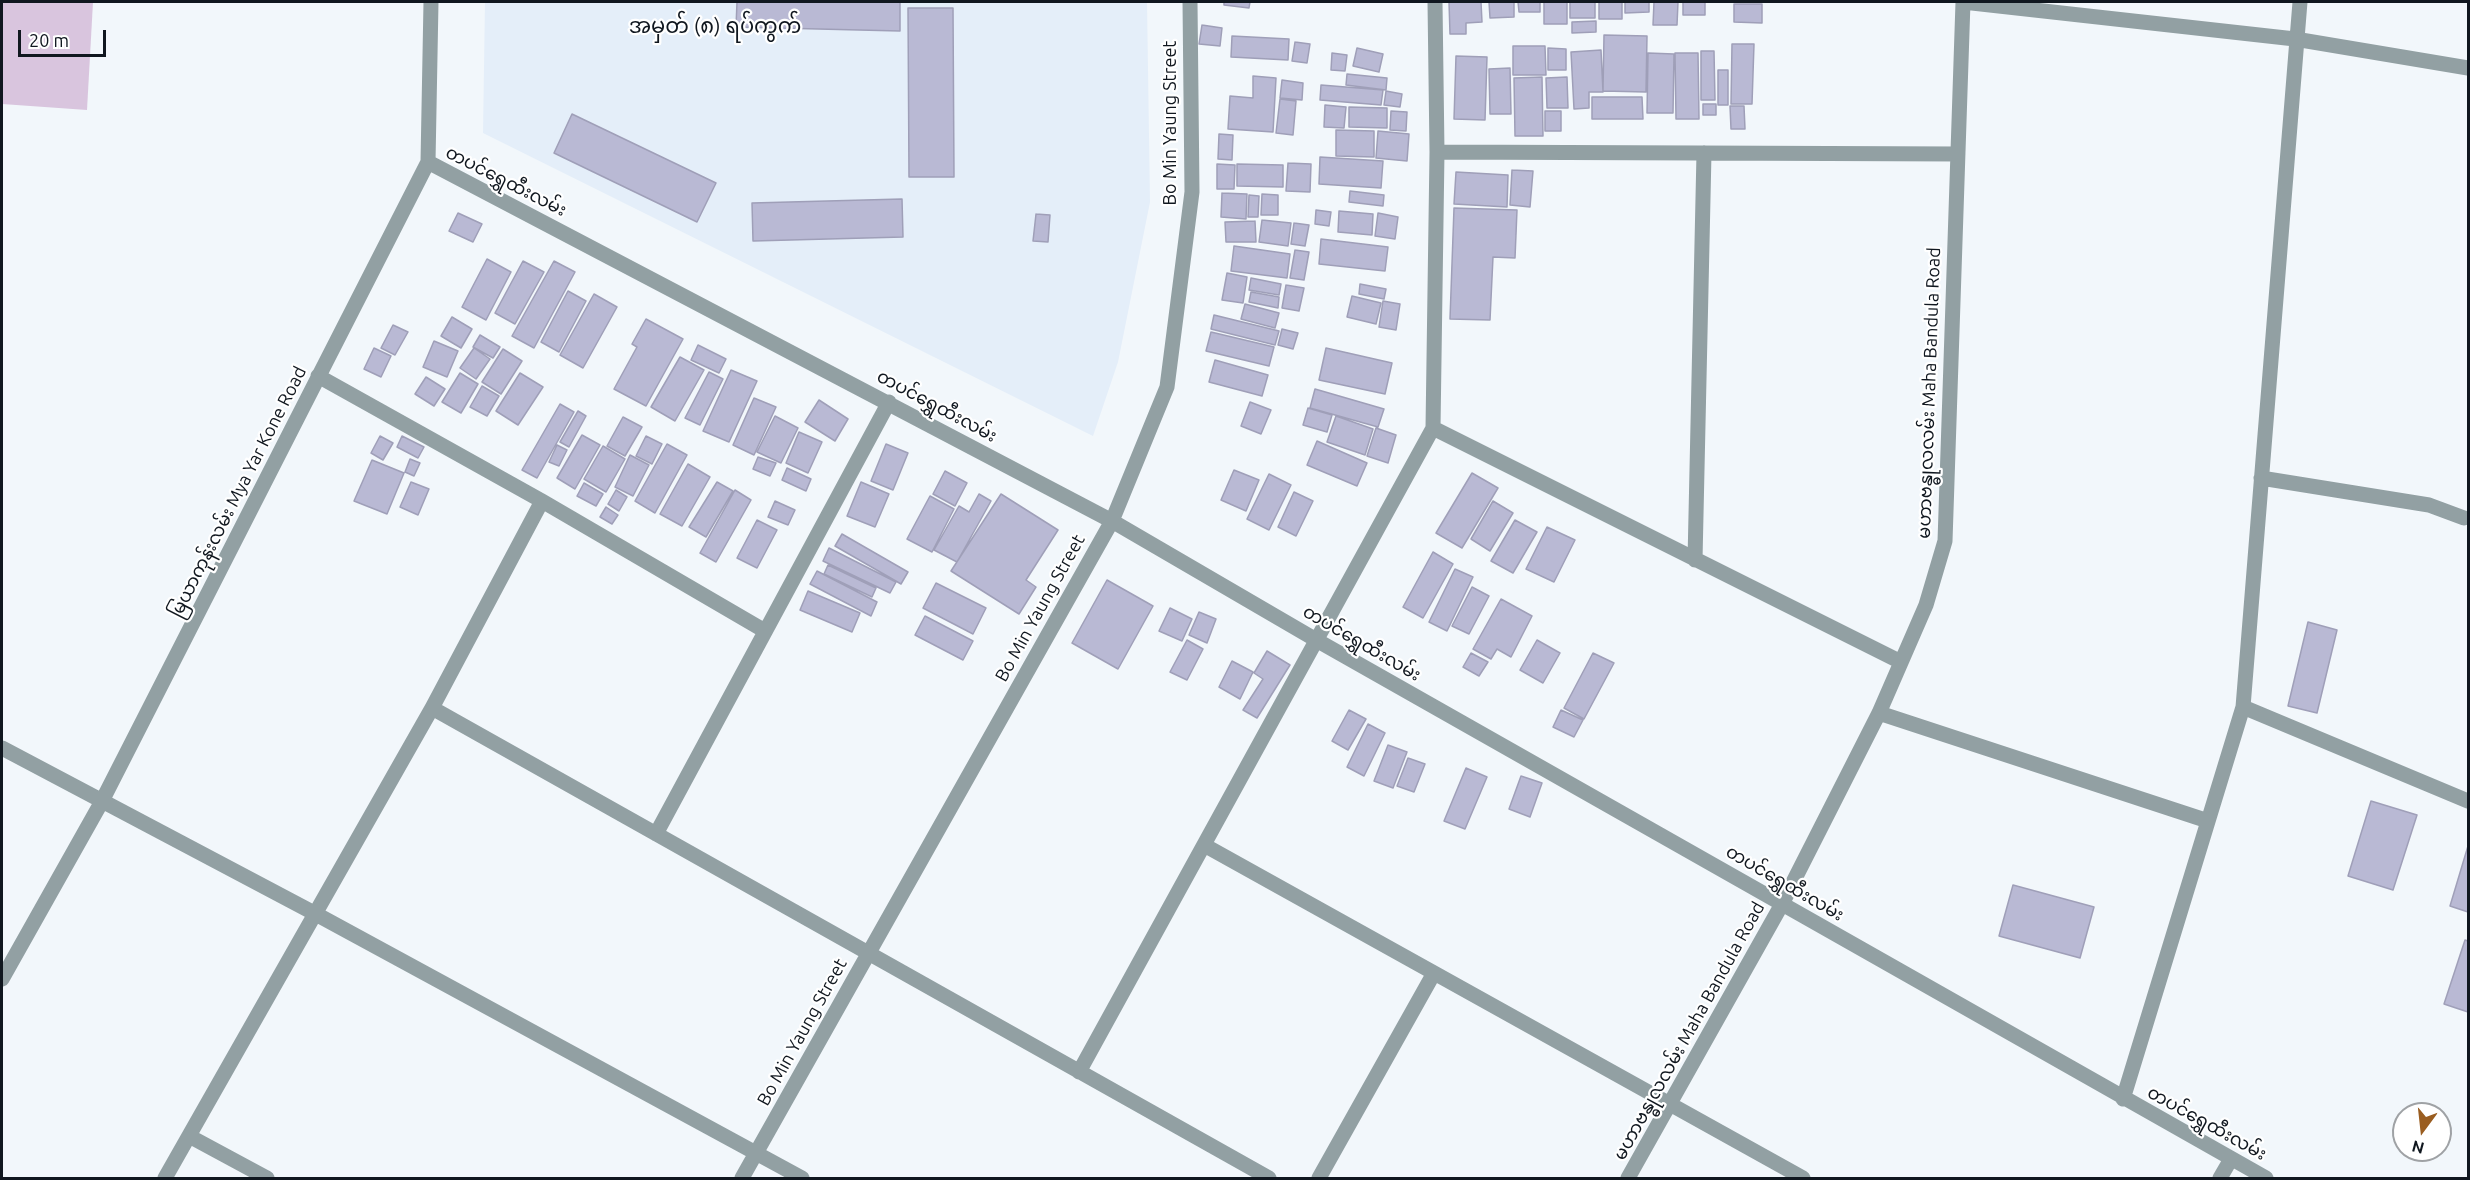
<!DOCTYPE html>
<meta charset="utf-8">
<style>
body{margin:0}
#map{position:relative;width:2470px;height:1180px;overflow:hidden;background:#f2f7fb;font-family:Ubuntu,sans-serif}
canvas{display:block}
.frame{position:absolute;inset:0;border:3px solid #10171f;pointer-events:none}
.north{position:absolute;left:2392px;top:1102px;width:60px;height:60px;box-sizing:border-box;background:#fff;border:2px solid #9fa2a5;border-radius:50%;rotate:195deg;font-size:16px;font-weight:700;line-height:24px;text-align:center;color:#10171f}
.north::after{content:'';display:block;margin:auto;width:21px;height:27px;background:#9a5d20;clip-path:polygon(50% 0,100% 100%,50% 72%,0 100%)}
.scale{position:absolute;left:18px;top:30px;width:88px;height:27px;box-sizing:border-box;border:3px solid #10171f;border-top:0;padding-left:8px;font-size:18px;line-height:21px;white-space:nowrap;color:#10171f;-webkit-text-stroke:4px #fff;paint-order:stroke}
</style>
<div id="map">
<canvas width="2470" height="1180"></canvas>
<div class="frame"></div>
<div class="north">N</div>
<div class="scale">20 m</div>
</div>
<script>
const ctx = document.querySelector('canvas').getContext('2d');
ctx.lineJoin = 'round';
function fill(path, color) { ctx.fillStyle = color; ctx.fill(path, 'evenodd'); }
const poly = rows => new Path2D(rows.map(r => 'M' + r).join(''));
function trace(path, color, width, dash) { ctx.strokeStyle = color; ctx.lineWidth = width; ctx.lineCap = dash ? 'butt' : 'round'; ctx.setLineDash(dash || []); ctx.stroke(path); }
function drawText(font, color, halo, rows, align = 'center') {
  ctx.font = font + ' Ubuntu,"Noto Sans Myanmar",sans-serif'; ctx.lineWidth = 4.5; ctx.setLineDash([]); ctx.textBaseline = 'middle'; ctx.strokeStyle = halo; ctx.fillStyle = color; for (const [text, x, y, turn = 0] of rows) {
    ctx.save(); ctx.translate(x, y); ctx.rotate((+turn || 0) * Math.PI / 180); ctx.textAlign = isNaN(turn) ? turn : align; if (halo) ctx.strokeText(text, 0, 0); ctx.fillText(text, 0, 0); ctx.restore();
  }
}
fill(poly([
 [485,2,1147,2,1150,202,1118,362,1093,436,483,133]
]), '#e4eef9');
fill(poly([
 [2,2,93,2,87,110,2,104]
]), '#d9c5de');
const building = poly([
 [737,2,900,2,900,31,736,27,737,2],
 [1224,2,1250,2,1249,8,1224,5,1224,2],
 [1449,2,1481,2,1482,22,1466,23,1466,34,1450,34,1449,2],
 [1489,2,1514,2,1514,17,1490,18,1489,2],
 [1518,2,1540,2,1540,12,1519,12,1518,2],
 [1544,2,1567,2,1567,24,1544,24,1544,2],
 [1570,2,1595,2,1595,18,1570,18,1570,2],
 [1599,2,1622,2,1622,19,1599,19,1599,2],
 [1625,2,1649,2,1649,12,1625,13,1625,2],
 [1654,2,1678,2,1677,25,1653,25,1654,2],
 [1683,2,1705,2,1705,15,1683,15,1683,2],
 [1734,4,1762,4,1762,23,1734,22,1734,4],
 [908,8,953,8,954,177,909,177,908,8],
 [1596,21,1596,32,1572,33,1572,22,1596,21],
 [1202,25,1222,28,1220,46,1199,44,1202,25],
 [1604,35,1647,36,1646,92,1603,91,1604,35],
 [1232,36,1289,39,1288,60,1231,57,1232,36],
 [1295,42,1310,44,1307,63,1292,61,1295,42],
 [1732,44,1754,44,1752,104,1731,104,1732,44],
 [1513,46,1545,46,1546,75,1513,75,1513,46],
 [1357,48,1383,54,1379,72,1353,66,1357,48],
 [1548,48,1566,49,1566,70,1548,70,1548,48],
 [1601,50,1603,92,1589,92,1589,108,1574,109,1571,52,1601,50],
 [1701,51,1714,51,1715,100,1701,100,1701,51],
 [1332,53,1347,55,1345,71,1331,70,1332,53],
 [1648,53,1674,54,1673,113,1647,113,1648,53],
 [1675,53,1698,53,1699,119,1676,119,1675,53],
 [1456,56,1487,57,1485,120,1454,119,1456,56],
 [1510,68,1511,114,1490,114,1489,69,1510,68],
 [1718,70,1728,70,1728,105,1718,105,1718,70],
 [1347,74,1387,78,1386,90,1346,85,1347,74],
 [1253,76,1276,78,1273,132,1228,129,1230,96,1253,98,1253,76],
 [1542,77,1543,136,1515,136,1514,78,1542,77],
 [1567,77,1568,108,1547,108,1546,78,1567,77],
 [1282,80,1303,83,1302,100,1280,98,1282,80],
 [1321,85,1383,90,1381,105,1320,100,1321,85],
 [1386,91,1402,94,1400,107,1384,105,1386,91],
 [1592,97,1642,97,1643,119,1592,119,1592,97],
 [1280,99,1296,101,1293,135,1276,133,1280,99],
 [1703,104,1716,104,1716,115,1703,115,1703,104],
 [1325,105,1346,107,1344,128,1324,127,1325,105],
 [1730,106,1744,106,1745,129,1731,129,1730,106],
 [1349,107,1387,108,1387,128,1349,127,1349,107],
 [1391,111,1407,112,1406,131,1390,130,1391,111],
 [1545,111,1561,111,1561,131,1545,131,1545,111],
 [572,114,716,183,697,222,554,153,572,114],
 [1336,130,1374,131,1374,157,1336,156,1336,130],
 [1378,131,1409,134,1407,161,1376,158,1378,131],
 [1219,134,1233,135,1232,160,1218,159,1219,134],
 [1320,157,1383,161,1381,188,1319,184,1320,157],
 [1288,163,1311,164,1310,192,1286,191,1288,163],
 [1217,164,1235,165,1234,189,1217,189,1217,164],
 [1237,164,1283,165,1283,187,1237,186,1237,164],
 [1512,170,1533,171,1530,207,1510,205,1512,170],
 [1456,172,1508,175,1507,207,1454,204,1456,172],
 [1350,191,1384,195,1383,206,1349,202,1350,191],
 [1222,193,1247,194,1246,219,1221,217,1222,193],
 [1262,194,1278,195,1278,215,1261,215,1262,194],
 [1249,195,1259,196,1258,217,1248,217,1249,195],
 [902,199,903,237,753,241,752,203,902,199],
 [1454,208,1517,210,1515,258,1493,257,1490,320,1450,319,1454,208],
 [1316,210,1331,212,1329,226,1315,224,1316,210],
 [1339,211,1373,214,1372,235,1338,232,1339,211],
 [458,213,482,224,473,242,449,231,458,213],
 [1378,213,1398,217,1395,239,1375,236,1378,213],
 [1036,214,1050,215,1048,242,1033,241,1036,214],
 [1262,220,1291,223,1288,246,1259,242,1262,220],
 [1255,221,1256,242,1226,242,1225,222,1255,221],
 [1294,223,1309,225,1305,246,1291,244,1294,223],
 [1321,239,1388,247,1385,271,1319,264,1321,239],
 [1234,246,1290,254,1287,278,1231,271,1234,246],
 [1295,250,1309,252,1304,280,1290,278,1295,250],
 [487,259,511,272,486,320,462,307,487,259],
 [523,261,544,272,515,324,495,313,523,261],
 [554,261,575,272,534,348,512,336,554,261],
 [1227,273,1247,277,1243,303,1222,300,1227,273],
 [1251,278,1281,284,1279,295,1249,290,1251,278],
 [1360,284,1386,289,1384,299,1359,294,1360,284],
 [1286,285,1304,288,1299,311,1282,308,1286,285],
 [568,291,586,301,559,352,541,342,568,291],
 [1251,292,1279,297,1278,308,1249,302,1251,292],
 [594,294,617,307,583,368,560,355,594,294],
 [1352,296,1381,303,1376,324,1347,317,1352,296],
 [1383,301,1400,304,1396,330,1379,327,1383,301],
 [1245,304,1279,313,1275,328,1241,319,1245,304],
 [1214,315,1279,331,1275,345,1211,329,1214,315],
 [452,317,472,329,461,348,441,336,452,317],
 [646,319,683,339,646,406,614,389,637,347,632,344,646,319],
 [393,325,408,332,395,355,381,348,393,325],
 [1282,329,1298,333,1293,349,1278,345,1282,329],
 [1211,332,1274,347,1269,366,1206,351,1211,332],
 [480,335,500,347,493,358,473,347,480,335],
 [434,341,458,351,447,377,423,367,434,341],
 [698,345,726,359,719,373,691,360,698,345],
 [374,348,391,356,381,377,364,369,374,348],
 [474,348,490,359,476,379,460,368,474,348],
 [1326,348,1392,363,1385,394,1319,380,1326,348],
 [503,349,522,361,501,394,482,382,503,349],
 [680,357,704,370,675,421,651,407,680,357],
 [1215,360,1268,375,1262,396,1209,382,1215,360],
 [731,370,757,381,729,442,703,431,731,370],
 [709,372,723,379,700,425,685,418,709,372],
 [460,373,478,384,461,413,442,402,460,373],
 [520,373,543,387,518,425,496,411,520,373],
 [426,377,445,389,434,406,415,394,426,377],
 [482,386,499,396,487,416,470,407,482,386],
 [1315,389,1384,409,1378,427,1310,408,1315,389],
 [754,398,776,407,754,455,733,445,754,398],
 [819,400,848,419,835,441,805,422,819,400],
 [1250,402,1271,410,1261,434,1241,426,1250,402],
 [560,404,574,412,537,478,522,470,560,404],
 [1308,408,1332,415,1327,432,1303,425,1308,408],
 [578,411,586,416,569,447,560,442,578,411],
 [775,416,798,428,781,463,757,452,775,416],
 [1336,416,1373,429,1365,455,1327,442,1336,416],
 [623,417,642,427,625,456,607,446,623,417],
 [1376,428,1396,435,1388,463,1367,456,1376,428],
 [799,432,822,442,808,473,786,463,799,432],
 [582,435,600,445,575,489,557,478,582,435],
 [380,436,393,443,383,460,371,453,380,436],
 [402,436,424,447,418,458,397,447,402,436],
 [646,436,662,444,652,464,636,456,646,436],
 [1317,441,1367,463,1357,486,1307,465,1317,441],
 [667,444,687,455,655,513,635,501,667,444],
 [886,444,908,453,893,490,871,481,886,444],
 [557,445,567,450,559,466,549,462,557,445],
 [603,446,625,459,606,492,584,479,603,446],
 [630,455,649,465,633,496,615,487,630,455],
 [758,457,776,463,770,476,753,469,758,457],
 [410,459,420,463,414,476,405,472,410,459],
 [372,460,404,473,387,514,354,501,372,460],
 [688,464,710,477,682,526,660,514,688,464],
 [787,468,811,479,806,491,782,480,787,468],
 [1234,470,1259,480,1246,511,1221,500,1234,470],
 [945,471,967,483,955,506,933,494,945,471],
 [1472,473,1498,488,1462,548,1436,533,1472,473],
 [1269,474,1291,485,1269,530,1247,519,1269,474],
 [411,482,429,489,418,515,400,507,411,482],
 [717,482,733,491,706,537,689,527,717,482],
 [861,482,889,494,875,527,847,516,861,482],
 [584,483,603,494,596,506,577,496,584,483],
 [616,490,627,497,619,511,608,504,616,490],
 [735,490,751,500,716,562,700,553,735,490],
 [1294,492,1313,501,1296,536,1278,527,1294,492],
 [979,494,991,501,957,562,934,550,959,506,969,512,979,494],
 [1001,494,1058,530,1026,580,1036,587,1019,614,951,571,1001,494],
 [930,496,954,509,932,552,907,539,930,496],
 [775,501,795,510,788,525,768,517,775,501],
 [1493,501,1513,513,1490,551,1471,539,1493,501],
 [606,507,618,515,612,524,600,517,606,507],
 [757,520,777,530,757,568,737,558,757,520],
 [1515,520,1537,532,1513,573,1491,561,1515,520],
 [1547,527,1575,540,1554,582,1526,569,1547,527],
 [842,534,908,572,901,584,835,546,842,534],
 [829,548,896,582,890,593,823,561,829,548],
 [1433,552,1453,564,1423,618,1403,607,1433,552],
 [828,565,876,588,872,597,824,574,828,565],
 [1455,569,1473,577,1447,631,1429,622,1455,569],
 [817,571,877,602,871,616,810,584,817,571],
 [1107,580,1153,606,1118,669,1072,643,1107,580],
 [936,583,986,608,973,634,923,608,936,583],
 [1472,587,1489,596,1469,634,1452,626,1472,587],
 [808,591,860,613,852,632,800,610,808,591],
 [1501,599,1532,616,1511,657,1497,649,1491,659,1473,649,1501,599],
 [1170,608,1192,619,1182,641,1159,631,1170,608],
 [1199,612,1216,619,1207,643,1189,635,1199,612],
 [925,616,973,641,963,660,915,635,925,616],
 [2308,622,2337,630,2317,713,2288,706,2308,622],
 [1187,640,1203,649,1187,680,1170,672,1187,640],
 [1537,640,1560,653,1543,683,1520,670,1537,640],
 [1267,651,1290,665,1257,718,1243,710,1263,679,1254,673,1267,651],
 [1471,653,1488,662,1479,676,1463,667,1471,653],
 [1593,653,1614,663,1584,719,1564,708,1593,653],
 [1232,661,1253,672,1240,699,1219,687,1232,661],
 [1349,710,1366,719,1348,750,1332,741,1349,710],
 [1561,710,1583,720,1574,737,1553,727,1561,710],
 [1368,724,1385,733,1364,776,1347,767,1368,724],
 [1388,745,1407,752,1393,788,1374,781,1388,745],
 [1408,758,1425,764,1414,792,1397,786,1408,758],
 [1466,768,1487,777,1465,829,1444,821,1466,768],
 [1521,776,1542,783,1530,817,1509,809,1521,776],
 [2371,801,2417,815,2393,890,2348,876,2371,801],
 [2468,846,2468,912,2450,906,2468,846],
 [2013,885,2094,907,2080,958,1999,936,2013,885],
 [2465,940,2468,941,2468,1012,2444,1004,2465,940]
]);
fill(building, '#b9b9d4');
trace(building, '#9f9fb8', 1.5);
trace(poly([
 [1963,2,2295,39,2468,68],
 [1437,152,1958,154],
 [428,162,1112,521,1318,641,2266,1178],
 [318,376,542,501,765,631],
 [1433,428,1901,662],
 [2261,478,2429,505,2464,518],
 [1695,560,1704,153],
 [2243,707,2468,801],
 [432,708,1269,1178],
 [1879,713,2208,821],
 [2,748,314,913,802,1178],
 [656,834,889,402],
 [1204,845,1803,1178],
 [2,979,101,803,428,162,431,2],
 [1079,1072,1433,428,1437,152,1435,2],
 [2123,1099,2243,707,2300,2],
 [189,1136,267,1178],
 [165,1178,432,708,542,501],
 [742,1178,1112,521,1167,387,1192,192,1190,2],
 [1319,1178,1434,973],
 [1628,1178,1782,904,1879,713,1926,605,1945,541,1963,2],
 [2220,1178,2231,1159]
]), '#92a0a3', 15);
drawText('18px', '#10171f', '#fff', [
 ["Bo Min Yaung Street",1170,123,-90],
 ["တပင်ရွှေထီးလမ်း",506,181,27],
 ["မဟာဗန္ဓုလလမ်း Maha Bandula Road",1929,393,-88],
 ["တပင်ရွှေထီးလမ်း",937,406,28],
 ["မြယာကုန်းလမ်း Mya Yar Kone Road",238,492,-63],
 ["Bo Min Yaung Street",1040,608,-61],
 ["တပင်ရွှေထီးလမ်း",1362,643,30],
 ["တပင်ရွှေထီးလမ်း",1785,883,30],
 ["မဟာဗန္ဓုလလမ်း Maha Bandula Road",1689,1031,-61],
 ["Bo Min Yaung Street",802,1032,-61],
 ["တပင်ရွှေထီးလမ်း",2207,1123,29]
]);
drawText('21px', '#10171f', '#fff', [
 ["အမှတ် (၈) ရပ်ကွက်",715,26]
]);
</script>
